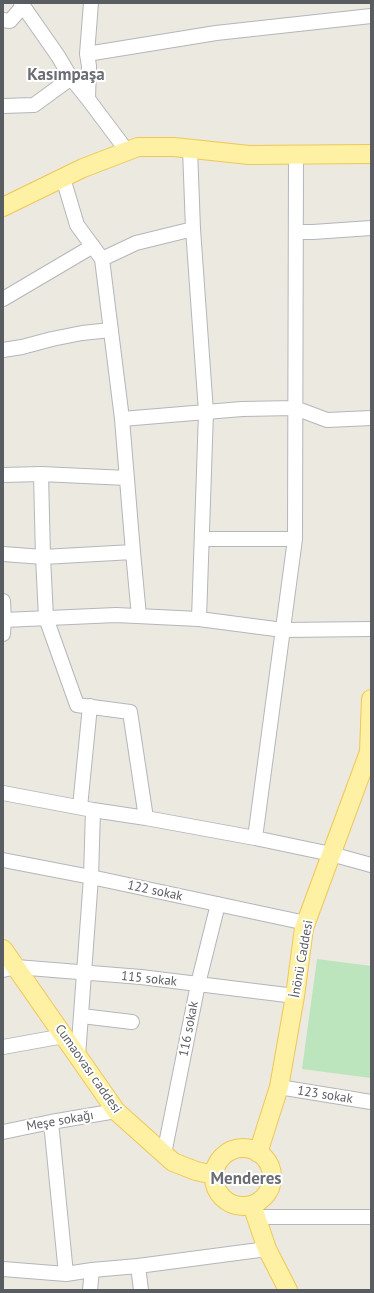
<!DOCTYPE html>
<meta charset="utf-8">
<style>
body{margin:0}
#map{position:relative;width:374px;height:1293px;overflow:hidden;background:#ece9e0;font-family:"PT Sans",sans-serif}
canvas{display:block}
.frame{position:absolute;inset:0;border:4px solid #595c61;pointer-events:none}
</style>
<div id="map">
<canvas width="374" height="1293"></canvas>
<div class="frame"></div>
</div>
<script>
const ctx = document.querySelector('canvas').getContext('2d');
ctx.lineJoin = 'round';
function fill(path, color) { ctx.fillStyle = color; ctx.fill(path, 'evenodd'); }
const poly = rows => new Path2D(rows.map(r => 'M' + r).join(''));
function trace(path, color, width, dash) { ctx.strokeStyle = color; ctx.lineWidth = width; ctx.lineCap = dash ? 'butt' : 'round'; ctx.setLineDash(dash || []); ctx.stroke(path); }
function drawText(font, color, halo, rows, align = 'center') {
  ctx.font = font + ' "PT Sans",sans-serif'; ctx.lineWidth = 4; ctx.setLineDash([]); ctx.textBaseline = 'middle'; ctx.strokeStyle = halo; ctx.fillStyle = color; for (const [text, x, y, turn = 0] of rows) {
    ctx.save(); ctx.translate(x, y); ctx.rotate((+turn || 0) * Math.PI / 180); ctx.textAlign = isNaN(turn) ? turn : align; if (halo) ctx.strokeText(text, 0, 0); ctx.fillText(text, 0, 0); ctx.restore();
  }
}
fill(poly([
 [317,959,371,966,371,1078,302,1069]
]), '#bce4bd');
const minor = poly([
 [21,3,58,56,71,78,88,99],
 [91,3,87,54,89,66,88,99,127,151],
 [3,20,10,21,23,6],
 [87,54,216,33,371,16],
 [3,106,34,105,71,78],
 [190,149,193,229],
 [296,155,295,539,255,838,331,854,371,865],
 [63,178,77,225,102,259,122,419],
 [296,232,313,232,371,228],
 [102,259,136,243,193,229,206,412,199,619],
 [3,299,93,246],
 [3,350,22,347,52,339,82,333,111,330],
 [41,474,127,478],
 [3,475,41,474,43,557,133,552,139,616],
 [202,539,295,539],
 [133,552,122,419,242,409,295,408,327,420,371,418],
 [3,554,43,557,46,618,77,705,130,712,146,818],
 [3,601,4,620],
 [3,634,4,620,116,615,199,619,283,630,371,629],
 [3,793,93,810,146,818,255,838],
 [80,807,90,706],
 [3,860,91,877,306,923],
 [3,970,16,967,141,977,295,996],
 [82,1016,132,1022],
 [3,1047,64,1036],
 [78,1056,91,877,93,810],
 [279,1087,371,1102],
 [3,1132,51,1122,116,1111],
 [164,1154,198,984,218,904],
 [257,1217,371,1217],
 [138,1266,141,1290],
 [3,1269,66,1274,51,1122],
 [66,1274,92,1270,138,1266,267,1249],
 [90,1290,92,1270]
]);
const major = poly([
 [3,207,83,168,138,147,174,147,249,155,371,154],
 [3,949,116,1111,173,1162,196,1171,214,1175],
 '214 1177a29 29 0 1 1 58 0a29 29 0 1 1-58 0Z',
 [258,1153,279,1087,295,996,304,928,369,752,371,699],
 [252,1205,267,1249,288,1290]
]);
trace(minor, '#b3b6bb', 16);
trace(major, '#efc756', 20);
trace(minor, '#fff', 14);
trace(major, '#fef1a3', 18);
drawText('13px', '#595c61', '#fff', [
 ["122 sokak",155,891,12],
 ["İnönü Caddesi",302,959,-80],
 ["115 sokak",149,979,6],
 ["116 sokak",189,1029,-79],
 ["Cumaovası caddesi",88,1069,55],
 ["123 sokak",325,1095,9],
 ["Meşe sokağı",60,1121,-10]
]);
drawText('bold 17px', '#6a6e73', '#fff', [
 ["Kasımpaşa",66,75],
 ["Menderes",246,1179]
]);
</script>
